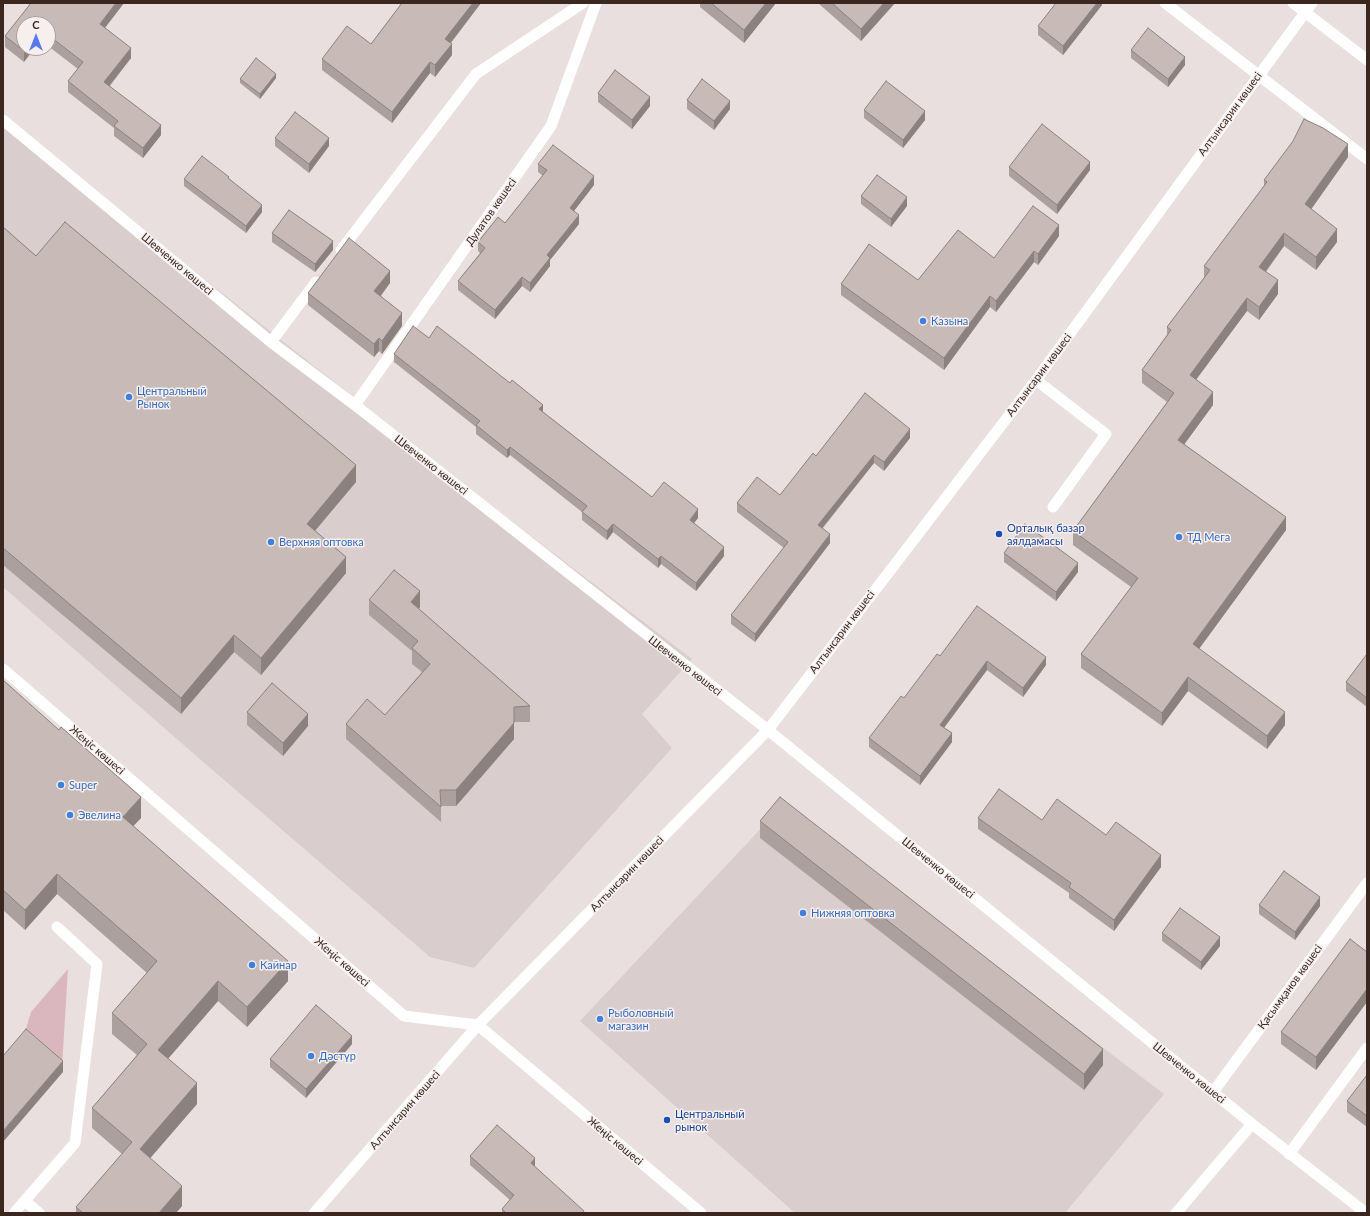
<!DOCTYPE html>
<meta charset="utf-8">
<style>
body{margin:0}
#map{position:relative;width:1370px;height:1216px;overflow:hidden;background:#e9dfde;font-family:Lato,sans-serif}
canvas{display:block}
.frame{position:absolute;inset:0;border:4px solid #392720;pointer-events:none}
.north{position:absolute;left:16px;top:16px;width:40px;height:40px;box-sizing:border-box;background:#f6efee;border:1px solid #aa9f9c;border-radius:50%;rotate:0deg;font-size:11px;font-weight:700;line-height:16px;text-align:center;color:#392720}
.north::after{content:'';display:block;margin:auto;width:14px;height:18px;background:#5879ee;clip-path:polygon(50% 0,100% 100%,50% 72%,0 100%)}
</style>
<div id="map">
<canvas width="1370" height="1216"></canvas>
<div class="frame"></div>
<div class="north">С</div>
</div>
<script>
const ctx = document.querySelector('canvas').getContext('2d');
ctx.lineJoin = 'round';
function fill(path, color) { ctx.fillStyle = color; ctx.fill(path, 'evenodd'); }
const poly = rows => new Path2D(rows.map(r => 'M' + r).join(''));
function trace(path, color, width, dash) { ctx.strokeStyle = color; ctx.lineWidth = width; ctx.lineCap = dash ? 'butt' : 'round'; ctx.setLineDash(dash || []); ctx.stroke(path); }
function drawText(font, color, halo, rows, align = 'center') {
  ctx.font = font + ' Lato,sans-serif'; ctx.lineWidth = 3; ctx.setLineDash([]); ctx.textBaseline = 'middle'; ctx.strokeStyle = halo; ctx.fillStyle = color; for (const [text, x, y, turn = 0] of rows) {
    ctx.save(); ctx.translate(x, y); ctx.rotate((+turn || 0) * Math.PI / 180); ctx.textAlign = isNaN(turn) ? turn : align; if (halo) ctx.strokeText(text, 0, 0); ctx.fillText(text, 0, 0); ctx.restore();
  }
}
fill(poly([
 [3,120,480,497,692,659,642,714,672,748,474,968,430,957,202,761,3,587],
 [783,805,1164,1094,1065,1213,795,1213,580,1021]
]), '#d9cecd');
fill(poly([
 [68,969,62,1067,25,1032,31,1012]
]), '#dab7be');
trace(poly([
 [1036,380,1106,434,1053,507],
 [25,1201,39,1213],
 [14,1213,75,1143,97,964,57,927]
]), '#fff', 11);
trace(poly([
 [1165,3,1367,159],
 [1293,3,1367,60],
 [3,120,271,342,355,405,768,730,1252,1124,1366,1213],
 [341,250,476,74,583,3],
 [271,342,316,282],
 [355,405,551,126,596,3],
 [3,669,404,1016,478,1025,701,1213],
 [1213,1092,1367,883],
 [1289,1154,1367,1048],
 [1176,1213,1252,1124]
]), '#fff', 11);
trace(poly([
 [314,1213,478,1025,768,730,1036,380,1312,3]
]), '#fff', 11);
fill(poly([
 [31,3,124,3,105,28,131,58,110,86,161,135,143,158,114,136,114,128,68,92,68,81,78,69,48,46,48,24,24,24,24,62,5,47,5,36],
 [402,3,481,3,451,43,452,55,435,77,430,73,392,123,322,70,322,59,371,44],
 [700,3,776,3,744,43,700,7],
 [818,3,895,3,861,41],
 [1102,3,1102,5,1063,55,1038,35,1038,26],
 [1131,50,1185,65,1168,87,1131,58],
 [276,78,260,99,240,83,240,79],
 [598,93,650,106,632,129,598,102],
 [687,100,730,109,714,130,687,109],
 [864,110,925,120,903,148,864,118],
 [275,138,329,146,309,173,275,146],
 [1348,157,1311,209,1337,242,1316,270,1284,246,1266,272,1278,294,1259,320,1247,311,1196,379,1213,405,1184,444,1286,530,1199,649,1285,725,1267,749,1188,691,1162,726,1081,668,1081,654,1131,587,1073,545,1073,531,1167,402,1142,383,1142,370,1167,335,1167,327,1204,278,1204,266,1264,186,1264,180],
 [538,164,594,185,574,211,579,224,550,260,550,266,530,292,522,286,495,319,458,290,458,281,480,253,478,251,478,242,505,223,543,176,538,172],
 [1009,167,1090,170,1057,214,1009,176],
 [184,179,229,179,262,212,246,233,184,186],
 [861,196,907,206,891,227,861,204],
 [3,227,36,256,356,482,315,531,346,573,261,675,234,652,181,714,3,565],
 [272,233,333,250,315,272,272,242],
 [1059,236,1038,265,1034,262,996,312,990,307,944,370,841,295,841,284,918,280,994,258],
 [390,283,381,296,402,326,382,354,379,351,374,357,308,305,308,293],
 [429,338,543,412,652,497,698,518,694,523,724,556,696,591,661,564,658,568,613,532,607,540,582,520,582,512,510,455,507,458,476,434,476,427,394,362,394,354],
 [910,438,884,471,874,463,823,528,830,543,755,642,731,624,731,615,784,548,737,512,737,503,780,495,816,456],
 [1004,553,1078,572,1056,601,1004,562],
 [369,600,420,607,419,609,530,706,530,722,514,722,514,739,456,806,441,806,441,822,346,739,346,724,385,715,422,672,412,664,412,651,369,615],
 [1367,654,1367,707,1346,691,1346,682],
 [940,656,1046,665,1023,697,987,670,944,728,952,742,920,785,869,747,869,738,904,698],
 [3,680,141,818,133,826,288,981,247,1027,218,1001,168,1059,197,1104,150,1158,182,1206,176,1213,76,1213,76,1207,122,1154,92,1128,92,1108,137,1055,112,1034,112,1013,147,973,57,894,25,930,3,910],
 [247,712,308,726,283,756,247,725],
 [978,818,1042,820,1106,835,1161,867,1114,931,1069,898,1069,893,978,829],
 [760,821,1103,1065,1084,1090,760,838],
 [1259,905,1320,906,1295,940,1259,914],
 [1162,933,1220,946,1201,970,1162,941],
 [1367,952,1367,1002,1316,1070,1281,1044,1281,1032],
 [352,1044,306,1098,270,1067,270,1059],
 [1367,1075,1367,1127,1347,1112,1347,1101],
 [470,1156,535,1167,584,1213,502,1213,502,1209,510,1200,470,1165]
]), '#aba09d');
fill(poly([
 [116,3,124,3,100,34,100,24],
 [473,3,481,3,445,50,445,39],
 [766,3,776,3,744,43,744,30],
 [884,3,895,3,861,41,861,29],
 [1097,3,1102,3,1102,5,1063,55,1063,46],
 [452,44,452,55,435,77,435,65],
 [26,48,35,48,24,62,24,51],
 [131,48,131,58,104,92,104,82],
 [1185,57,1185,65,1168,87,1168,79],
 [430,62,430,73,392,123,392,112],
 [276,74,276,78,260,99,260,94],
 [650,97,650,106,632,129,632,120],
 [730,101,730,109,714,130,714,121],
 [925,111,925,120,903,148,903,140],
 [161,125,161,135,143,158,143,148],
 [329,138,329,146,309,173,309,164],
 [1348,144,1348,157,1305,218,1305,204],
 [1090,162,1090,170,1057,214,1057,205],
 [594,176,594,185,570,216,570,208],
 [907,197,907,206,891,227,891,219],
 [262,205,262,212,246,233,246,226],
 [579,215,579,224,550,260,550,266,530,292,530,283,547,255],
 [1059,225,1059,236,1038,265,1038,254],
 [1337,229,1337,242,1316,270,1316,257],
 [1284,233,1284,246,1259,280,1259,267],
 [333,241,333,250,315,272,315,264],
 [1034,251,1034,262,996,312,996,301],
 [390,271,390,283,374,304,374,291],
 [522,277,522,286,495,319,495,310],
 [1278,280,1278,294,1259,320,1259,307],
 [990,296,990,307,944,370,944,358],
 [1247,298,1247,311,1190,388,1190,375],
 [402,313,402,326,382,354,382,341],
 [379,338,379,351,374,357,374,344],
 [1213,392,1213,405,1178,453,1178,440],
 [543,405,543,413,539,409],
 [910,429,910,438,884,471,884,462],
 [510,447,510,455,507,458,507,450],
 [874,455,874,463,818,533,818,525],
 [356,465,356,482,307,540,307,524],
 [698,509,698,518,690,528,690,520],
 [1286,517,1286,530,1193,657,1193,644],
 [613,524,613,532,607,540,607,531],
 [830,534,830,543,755,642,755,634],
 [724,547,724,556,696,591,696,583],
 [661,556,661,564,658,568,658,559],
 [346,557,346,573,261,675,261,658],
 [1078,563,1078,572,1056,601,1056,592],
 [420,591,420,607,411,618,411,602],
 [234,635,234,652,181,714,181,698],
 [1046,657,1046,665,1023,697,1023,688],
 [987,661,987,670,940,733,940,725],
 [1188,677,1188,691,1162,726,1162,713],
 [1285,712,1285,725,1267,749,1267,736],
 [308,714,308,726,283,756,283,743],
 [514,723,514,739,456,806,456,790],
 [952,733,952,742,920,785,920,776],
 [141,797,141,818,123,837,123,817],
 [1161,855,1161,867,1114,931,1114,920],
 [57,874,57,894,25,930,25,910],
 [1320,897,1320,906,1295,940,1295,932],
 [1220,937,1220,946,1201,970,1201,962],
 [288,961,288,981,247,1027,247,1007],
 [218,981,218,1001,158,1070,158,1050],
 [1367,989,1367,1002,1316,1070,1316,1057],
 [352,1036,352,1044,306,1098,306,1089],
 [1103,1049,1103,1065,1084,1090,1084,1074],
 [63,1061,63,1072,3,1142,3,1131],
 [197,1083,197,1104,140,1170,140,1149],
 [535,1158,535,1167,531,1163],
 [182,1186,182,1206,176,1213,159,1213]
]), '#8b8280');
const building = poly([
 [31,3,116,3,100,24,131,48,104,82,161,125,143,148,114,126,118,121,68,81,83,62,48,35,48,24,24,24,24,48,26,48,24,51,5,36,31,3],
 [402,3,473,3,445,39,452,44,435,65,430,62,392,112,322,59,347,26,371,44,402,3],
 [711,3,766,3,744,30,711,3],
 [832,3,884,3,861,29,832,3],
 [1056,3,1097,3,1063,46,1038,26,1056,3],
 [1148,28,1185,57,1168,79,1131,50,1148,28],
 [256,58,276,74,260,94,240,79,256,58],
 [615,70,650,97,632,120,598,93,615,70],
 [702,79,730,101,714,121,687,100,702,79],
 [886,81,925,111,903,140,864,110,886,81],
 [295,112,329,138,309,164,275,138,295,112],
 [1304,119,1323,128,1348,144,1305,204,1337,229,1316,257,1284,233,1259,267,1278,280,1259,307,1247,298,1190,375,1213,392,1178,440,1286,517,1193,644,1285,712,1267,736,1188,677,1162,713,1081,654,1138,578,1073,531,1174,393,1142,370,1171,330,1167,327,1210,270,1204,266,1267,182,1264,180,1293,141,1304,119],
 [1042,124,1090,162,1057,205,1009,167,1042,124],
 [553,145,594,176,570,208,579,215,547,255,550,258,530,283,522,277,495,310,458,281,485,248,478,242,498,217,505,223,547,170,538,164,553,145],
 [202,156,229,177,228,178,262,205,246,226,184,179,202,156],
 [877,175,907,197,891,219,861,196,877,175],
 [1033,206,1059,225,1038,254,1034,251,996,301,990,296,944,358,841,284,869,244,918,280,958,230,994,258,1033,206],
 [289,210,333,241,315,264,272,233,289,210],
 [65,222,356,465,307,524,346,557,261,658,234,635,181,698,3,548,3,227,36,256,65,222],
 [349,238,390,271,374,291,402,313,382,341,379,338,374,344,308,293,349,238],
 [413,326,429,338,437,326,510,383,512,380,543,405,539,409,652,497,664,482,698,509,690,520,724,547,696,583,661,556,658,559,613,524,607,531,582,512,587,506,510,447,507,450,476,425,480,421,394,354,413,326],
 [865,393,910,429,884,462,874,455,818,525,830,534,755,634,731,615,788,542,737,503,757,477,780,495,813,453,816,456,865,393],
 [1025,524,1078,563,1056,592,1004,553,1025,524],
 [394,570,420,591,411,602,530,706,514,707,514,723,456,790,440,790,441,807,346,724,367,699,385,715,430,664,412,648,418,641,369,600,394,570],
 [977,606,1046,657,1023,688,987,661,940,725,952,733,920,776,869,738,901,696,904,698,937,654,940,656,977,606],
 [1367,654,1367,698,1346,682,1367,654],
 [3,680,59,730,61,727,141,797,123,817,288,961,247,1007,218,981,158,1050,197,1083,140,1149,182,1186,159,1213,83,1213,76,1207,132,1142,92,1108,147,1044,112,1013,157,961,57,874,25,910,3,890,3,680],
 [272,683,308,714,283,743,247,712,272,683],
 [999,789,1042,820,1057,799,1106,835,1116,822,1161,855,1114,920,1069,887,1071,883,978,818,999,789],
 [780,797,1103,1049,1084,1074,760,821,780,797],
 [1284,871,1320,897,1295,932,1259,905,1284,871],
 [1180,908,1220,937,1201,962,1162,933,1180,908],
 [1350,939,1367,952,1367,989,1316,1057,1281,1032,1350,939],
 [316,1005,352,1036,306,1089,270,1059,316,1005],
 [26,1029,63,1061,3,1131,3,1056,26,1029],
 [1367,1075,1367,1116,1347,1101,1367,1075],
 [497,1125,535,1158,531,1163,584,1211,583,1213,506,1213,502,1209,514,1195,470,1156,497,1125]
]);
fill(building, '#c7bab7');
trace(building, '#8b8280', 1);
for (const [x, y, r, color] of [
 [923,321,4,"#3f7fe0"],
 [129,397,4,"#3f7fe0"],
 [999,534,4,"#1a4fb4"],
 [1179,537,4,"#3f7fe0"],
 [271,542,4,"#3f7fe0"],
 [61,785,4,"#3f7fe0"],
 [70,815,4,"#3f7fe0"],
 [803,913,4,"#3f7fe0"],
 [252,965,4,"#3f7fe0"],
 [600,1019,4,"#3f7fe0"],
 [311,1056,4,"#3f7fe0"],
 [667,1120,4,"#1a4fb4"]
]) { const dot = new Path2D(); dot.arc(x, y, r, 0, 2 * Math.PI); ctx.fillStyle = color; ctx.fill(dot); trace(dot, '#f6efee', 1.5); }
drawText('11px', '#392720', '#f6efee', [
 ["Алтынсарин көшесі",1230,114,-54],
 ["Дулатов көшесі",491,212,-55],
 ["Шевченко көшесі",177,264,40],
 ["Алтынсарин көшесі",1039,375,-53],
 ["Шевченко көшесі",431,465,38],
 ["Алтынсарин көшесі",842,632,-53],
 ["Шевченко көшесі",685,666,38],
 ["Жеңіс көшесі",97,750,41],
 ["Шевченко көшесі",938,868,39],
 ["Алтынсарин көшесі",627,874,-46],
 ["Жеңіс көшесі",342,962,41],
 ["Қасымқанов көшесі",1290,987,-54],
 ["Шевченко көшесі",1189,1073,39],
 ["Алтынсарин көшесі",405,1110,-49],
 ["Жеңіс көшесі",615,1141,40]
]);
drawText('11px', '#366cbe', '#f6efee', [
 ["Казына",931,321],
 ["Центральный",137,391],
 ["Рынок",137,404],
 ["ТД Мега",1187,537],
 ["Верхняя оптовка",279,542],
 ["Super",69,785],
 ["Эвелина",78,815],
 ["Нижняя оптовка",811,913],
 ["Кайнар",260,965],
 ["Рыболовный",608,1013],
 ["магазин",608,1026],
 ["Дәстүр",319,1056]
], 'left');
drawText('11px', '#164399', '#f6efee', [
 ["Орталық базар",1007,528],
 ["аялдамасы",1007,541],
 ["Центральный",675,1114],
 ["рынок",675,1127]
], 'left');
</script>
